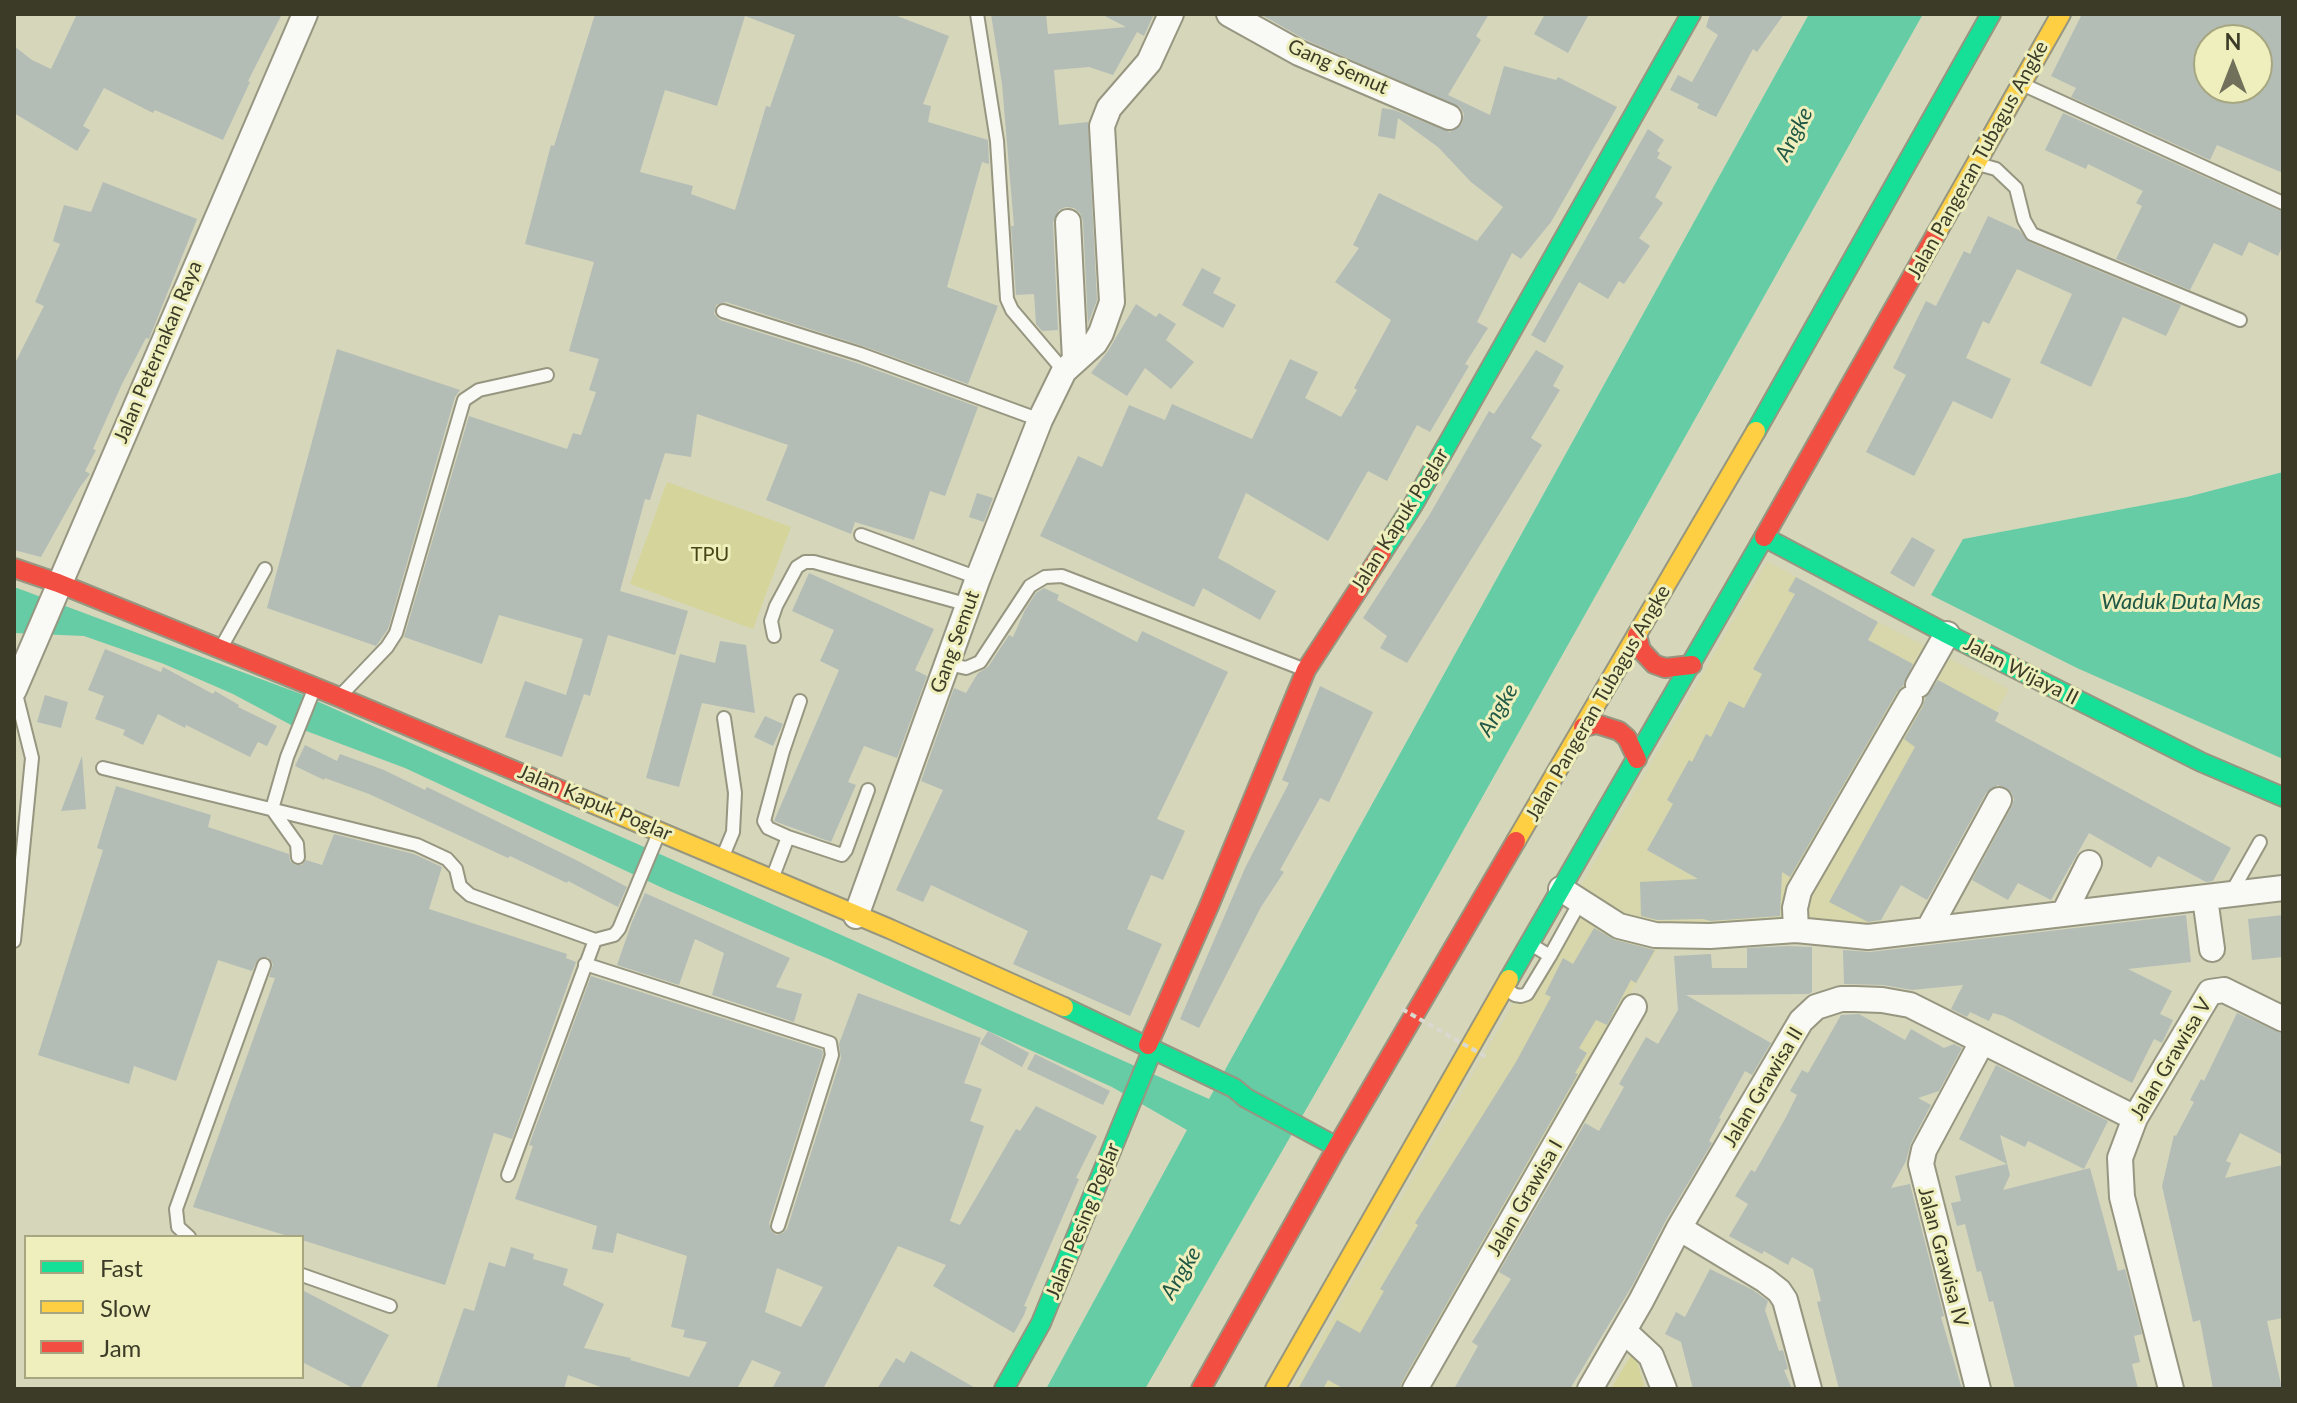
<!DOCTYPE html>
<style>
body{margin:0}
#map{position:relative;width:2297px;height:1403px;overflow:hidden;background:#d6d6bb;font-family:Lato,sans-serif}
canvas{display:block}
.frame{position:absolute;inset:0;border:16px solid #3b3b27;pointer-events:none}
.legend{position:absolute;left:24px;top:1235px;width:280px;height:144px;box-sizing:border-box;background:#eeefbc;border:2px solid #a6a780;margin:0;padding:10px 14px;list-style:none;font-size:24px;color:#3b3b27}
.legend li{display:flex;align-items:center;gap:16px;height:40px}
.legend b{width:40px;border:2px solid #a6a780}
.north{position:absolute;left:2193px;top:24px;width:80px;height:80px;box-sizing:border-box;background:#eeefbc;border:2px solid #a6a780;border-radius:50%;rotate:0deg;font-size:22px;font-weight:700;line-height:32px;text-align:center;color:#3b3b27}
.north::after{content:'';display:block;margin:auto;width:28px;height:36px;background:#71715b;clip-path:polygon(50% 0,100% 100%,50% 72%,0 100%)}
</style>
<div id="map">
<canvas width="2297" height="1403"></canvas>
<div class="frame"></div>
<ul class="legend">
<li><b style="height:10px;background:#16e098"></b>Fast</li>
<li><b style="height:10px;background:#ffcf43"></b>Slow</li>
<li><b style="height:10px;background:#f24e42"></b>Jam</li>
</ul>
<div class="north">N</div>
</div>
<script>
const ctx = document.querySelector('canvas').getContext('2d');
ctx.lineJoin = 'round';
function fill(path, color) { ctx.fillStyle = color; ctx.fill(path, 'evenodd'); }
const poly = rows => new Path2D(rows.map(r => 'M' + r).join(''));
function trace(path, color, width, dash) { ctx.strokeStyle = color; ctx.lineWidth = width; ctx.lineCap = dash ? 'butt' : 'round'; ctx.setLineDash(dash || []); ctx.stroke(path); }
function drawText(font, color, halo, rows, align = 'center') {
  ctx.font = font + ' Lato,sans-serif'; ctx.lineWidth = 6; ctx.setLineDash([]); ctx.textBaseline = 'middle'; ctx.strokeStyle = halo; ctx.fillStyle = color; for (const [text, x, y, turn = 0] of rows) {
    ctx.save(); ctx.translate(x, y); ctx.rotate((+turn || 0) * Math.PI / 180); ctx.textAlign = isNaN(turn) ? turn : align; if (halo) ctx.strokeText(text, 0, 0); ctx.fillText(text, 0, 0); ctx.restore();
  }
}
fill(poly([
 [1767,561,1874,620,2009,689,1872,930,1667,935,1627,998,1407,1389,1292,1389]
]), '#d7d7ab');
fill(poly([
 [667,482,791,527,753,629,630,584],
 [1634,1350,1645,1389,1611,1389]
]), '#d5d59b');
fill(poly([
 [1809,14,1923,14,1327,1073,1145,1389,1046,1389,1187,1130,1112,1087,831,960,667,890,405,768,293,726,233,694,164,664,84,636,14,633,14,588,17,588,301,694,1209,1099],
 [2283,472,2283,759,2077,668,1931,595,1963,539,2187,497]
]), '#65cca5');
fill(poly([
 [77,14,282,14,248,81,250,82,223,140,155,110,153,113,104,88,83,126,90,130,77,151,14,113,14,46,32,60,51,69],
 [595,14,892,14,949,36,923,104,931,106,928,122,988,140,989,164,982,162,947,287,998,306,968,384,863,346,726,302,716,305,714,314,720,320,857,363,978,407,945,496,930,491,914,540,855,522,851,534,766,500,788,445,697,414,691,457,665,453,650,500,645,499,620,591,688,611,675,655,608,635,590,696,584,694,562,757,505,737,525,681,566,695,583,639,499,615,482,664,404,637,469,416,567,449,573,433,581,435,596,392,589,390,599,359,569,351,594,262,525,244,551,145,554,146],
 [745,16,795,35,770,107,766,106,735,210,691,194,693,186,640,172,665,90,717,106],
 [991,14,1046,14,1048,34,1126,27,1101,14,1154,14,1144,36,1137,32,1113,75,1089,67,1054,70,1059,125,1088,122,1097,300,1088,324,1083,221,1080,213,1074,208,1066,207,1059,210,1053,222,1058,330,1042,331,1036,324,1034,294,1016,295,1011,226,1014,226,1002,84],
 [1260,14,1489,14,1476,36,1481,40,1448,95,1490,115,1504,66,1556,80,1558,77,1617,107,1551,222,1521,259,1512,253,1477,322,1488,328,1465,364,1469,366,1430,432,1417,425,1387,481,1368,471,1328,541,1246,493,1218,558,1276,591,1260,620,1203,588,1194,607,1040,536,1078,456,1102,467,1129,405,1165,420,1172,404,1252,439,1290,359,1318,372,1305,398,1341,417,1357,390,1354,388,1391,320,1335,282,1359,248,1353,245,1379,193,1477,241,1503,207,1471,182,1438,147,1398,118,1395,139,1378,136,1382,108,1394,110,1450,132,1462,124,1464,114,1460,107,1306,40],
 [1545,14,1589,14,1568,53,1534,34],
 [1710,14,1784,14,1757,52,1753,49,1716,117,1697,108,1699,104,1670,90,1678,75,1692,82,1718,35,1706,27],
 [2082,14,2283,14,2283,173,2217,145,2210,160,2071,97,2076,88,2051,76],
 [2209,40,2257,40,2257,88,2209,88],
 [2063,113,2283,212,2283,245,2278,256,2249,242,2242,256,2214,243,2190,290,2116,259,2142,206,2136,203,2143,191,2088,164,2086,169,2045,150],
 [1648,129,1664,140,1657,151,1660,153,1657,158,1672,167,1655,197,1663,203,1639,238,1650,246,1624,284,1619,281,1608,299,1579,282,1545,343,1531,335],
 [103,182,197,219,149,339,146,338,122,384,93,449,96,450,85,471,90,474,80,487,41,557,14,550,14,365,44,306,35,302,60,244,53,241,64,205,91,212],
 [1988,216,2019,230,2029,242,2181,305,2166,336,2123,317,2091,387,2040,363,2072,294,2017,269,1989,324,1983,321,1966,358,2011,379,1992,419,1953,401,1914,476,1866,452,1906,375,1893,368,1926,301,1936,306,1964,251,1970,254],
 [1202,268,1221,278,1213,293,1236,305,1223,328,1182,305],
 [1136,304,1156,317,1159,313,1176,324,1166,340,1194,362,1171,389,1145,368,1127,396,1091,373,1108,351],
 [337,349,460,390,455,397,388,629,376,646,267,608],
 [1536,350,1564,366,1553,386,1560,390,1531,438,1542,445,1407,663,1380,648,1387,636,1363,618,1430,514,1489,411,1494,414],
 [977,493,993,498,984,522,969,517],
 [1912,537,1935,550,1914,587,1890,573],
 [809,573,934,629,915,670,927,676,897,758,864,746,848,782,856,785,831,842,774,821,839,670,820,661,834,630,792,611],
 [1796,577,1878,622,1868,640,1913,664,1903,686,1897,692,1790,877,1782,872,1780,916,1710,921,1703,919,1657,920,1641,916,1640,882,1698,879,1647,850,1673,804,1667,800,1689,760,1692,762,1706,734,1711,737,1729,701,1744,708,1762,674,1753,669,1795,594,1788,591],
 [1044,588,1059,595,1057,600,1137,642,1142,631,1228,672,1157,819,1185,831,1163,880,1151,875,1127,929,1162,944,1130,1016,1013,964,1028,931,931,885,923,902,896,890,943,790,921,781,954,688,966,693,978,673,988,667,1009,635,1013,637,1025,610,1036,593],
 [720,641,746,645,755,713,702,703,679,787,646,778,680,654,715,663],
 [105,649,161,672,163,667,213,694,215,691,239,705,238,707,277,726,267,746,258,742,250,757,186,725,185,728,158,714,143,745,123,735,125,730,95,719,104,696,88,690],
 [1938,680,1999,713,1995,721,2231,848,2213,881,2206,882,2158,856,2151,868,2089,833,2051,900,2018,883,2008,900,1972,880,2012,806,2014,799,2011,792,1998,785,1986,793,1927,900,1901,885,1881,920,1868,922,1829,902,1915,747,1904,739,1923,706,1925,698],
 [1320,686,1373,712,1329,802,1320,798,1280,870,1284,872,1261,907,1199,1028,1180,1019,1246,866,1289,783,1282,780],
 [45,695,68,702,61,728,37,722],
 [765,716,783,724,773,746,754,737],
 [305,745,337,761,340,754,384,770,425,790,427,787,578,861,627,887,618,907,568,881,567,883,510,856,508,858,369,794,325,778,324,780,295,766],
 [82,756,86,809,61,811],
 [116,786,211,815,208,827,289,854,290,861,295,865,302,865,306,860,322,865,334,834,414,854,442,867,429,909,567,954,566,958,576,962,512,1139,494,1133,445,1285,302,1240,302,1237,291,1237,193,1207,275,978,269,977,273,964,268,957,258,959,252,971,218,960,176,1081,134,1066,129,1084,38,1055,103,850,97,848],
 [645,893,790,958,776,987,802,994,794,1022,712,995,724,953,695,939,679,985,617,965,632,922],
 [2186,915,2191,962,2128,969,2172,991,2160,1014,2173,1020,2162,1043,2154,1039,2132,1083,2004,1016,1993,1013,1989,1021,1970,1012,1967,1017,1951,1009,1963,985,1912,990,1883,985,1844,984,1843,950,1870,952],
 [2283,915,2283,957,2252,960,2248,919],
 [1594,928,1615,940,1655,950,1636,983,1631,980,1607,1025,1596,1020,1579,1048,1587,1053,1575,1073,1578,1074,1402,1382,1400,1389,1344,1389,1328,1380,1323,1389,1298,1389,1337,1320,1360,1333,1384,1291,1380,1289,1418,1225,1415,1223,1516,1062,1551,997,1545,994,1563,958,1573,964],
 [1788,946,1812,947,1812,992,1809,994,1686,995,1771,1043,1752,1075,1745,1071,1719,1118,1721,1119,1709,1141,1712,1143,1666,1220,1632,1286,1570,1389,1454,1389,1478,1346,1472,1342,1511,1279,1499,1272,1585,1123,1599,1131,1624,1087,1619,1084,1646,1037,1658,1044,1678,1010,1674,956,1711,954,1712,968,1747,968,1747,948],
 [591,976,822,1050,823,1054,769,1223,771,1231,776,1235,783,1233,787,1229,841,1058,839,1044,858,993,981,1038,964,1083,982,1089,970,1121,984,1126,950,1221,960,1225,1016,1129,1020,1131,1036,1106,1097,1136,1076,1178,1079,1179,1024,1306,1027,1307,1024,1315,1014,1333,933,1286,946,1265,898,1246,823,1389,772,1389,781,1372,752,1360,737,1389,606,1389,568,1375,564,1389,436,1389,464,1308,474,1311,489,1262,505,1267,511,1247,534,1254,533,1259,568,1269,563,1285,604,1304,584,1348,631,1358,630,1360,689,1377,707,1342,683,1337,685,1330,671,1327,687,1256,617,1233,613,1253,592,1249,597,1226,515,1199,533,1146,529,1145],
 [777,1268,823,1287,801,1327,765,1312],
 [2237,1013,2283,1034,2283,1155,2240,1133,2226,1161,2231,1163,2225,1178,2283,1165,2283,1318,2267,1321,2282,1389,2213,1389,2200,1320,2193,1322,2162,1186,2174,1135,2176,1136,2194,1102,2190,1100,2201,1079,2204,1081],
 [1859,1014,1905,1040,1911,1029,1944,1048,1954,1044,1962,1048,1939,1091,1918,1098,1931,1105,1911,1143,1906,1161,1891,1188,1910,1184,1944,1316,1941,1317,1962,1389,1839,1389,1817,1302,1821,1301,1813,1269,1792,1257,1788,1265,1764,1251,1762,1254,1729,1236,1748,1204,1735,1196,1751,1170,1755,1172,1786,1117,1797,1095,1790,1091,1802,1070,1808,1073,1841,1015],
 [988,1031,1029,1053,1022,1067,980,1044],
 [1035,1054,1110,1091,1103,1105,1027,1069],
 [1996,1065,2108,1121,2084,1169,2028,1141,2025,1147,2000,1135,2010,1175,2003,1190,2090,1168,2118,1271,2125,1269,2142,1334,2134,1336,2140,1362,2132,1364,2138,1389,2015,1389,1993,1301,1989,1302,1981,1271,1977,1272,1965,1224,1957,1226,1951,1203,1961,1201,1955,1176,2007,1164,1959,1139],
 [1710,1269,1753,1290,1768,1301,1765,1310,1779,1351,1783,1350,1788,1369,1784,1370,1792,1389,1693,1389,1681,1342,1665,1334,1676,1312,1685,1317],
 [302,1290,389,1335,360,1389,355,1389,302,1362],
 [911,1351,977,1389,877,1389,896,1358,904,1363]
]), '#b3bdb6');
const lane = poly([
 [977,14,997,141,1007,299,1012,310,1064,371],
 [2024,85,2283,203],
 [1978,164,1996,169,2016,188,2024,220,2032,234,2240,320],
 [723,311,860,354,1040,420],
 [861,535,978,578],
 [774,636,771,621,776,606,797,567,805,562,814,562,969,605],
 [222,646,265,569],
 [948,664,966,668,980,662,1030,586,1045,577,1062,576,1303,669],
 [342,694,387,647,396,633,464,400,479,390,547,375],
 [103,768,417,845,447,859,456,869,460,886,470,895,595,940],
 [788,837,768,828,764,821,783,751,800,701],
 [723,856,733,832,735,793,724,718],
 [298,857,297,844,272,809,287,757,315,687],
 [772,879,788,837,842,855,846,850,868,790],
 [2230,895,2260,842],
 [14,941,32,758,15,690],
 [1532,945,1550,956,1580,902],
 [585,964,830,1043,832,1055,778,1226],
 [1506,989,1515,995,1521,996,1527,994,1550,956],
 [508,1175,595,940,614,935,619,929,658,835],
 [189,1237,178,1227,176,1209,264,965],
 [302,1275,390,1306]
]);
const street = poly([
 [1229,14,1299,53,1449,117],
 [1068,222,1075,360],
 [1918,685,1947,634],
 [14,690,305,14],
 [1561,889,1619,926,1655,935,1710,936,1796,930,1868,937,2283,888],
 [2205,898,2212,949],
 [2064,913,2089,863],
 [856,916,978,578,1040,420,1064,371,1095,343,1101,333,1112,302,1102,126,1109,108,1149,62,1171,14],
 [1796,930,1795,908,1799,891,1910,699],
 [1928,930,1999,800],
 [1679,1228,1765,1280,1779,1291,1785,1300,1809,1389],
 [1624,1331,1651,1356,1664,1389],
 [1415,1389,1634,1007],
 [1590,1389,1641,1301,1679,1228,1801,1021,1816,1007,1841,999,1855,999,1882,1000,1910,1005,2135,1118],
 [1978,1389,1921,1164,1924,1150,1982,1042],
 [2171,1389,2122,1197,2120,1158,2135,1118,2210,992,2224,990,2283,1019]
]);
const fast = poly([
 [1756,431,1991,14],
 [1764,537,1947,634,2201,762,2283,797],
 [1382,553,1413,505,1691,14],
 [1509,979,1764,537],
 [1064,1007,1234,1088,1246,1098,1337,1147],
 [1004,1389,1041,1323,1153,1048]
]);
const slow = poly([
 [1935,236,2061,14],
 [570,794,890,929,1064,1007],
 [1516,841,1756,431],
 [1275,1389,1509,979]
]);
const jam = poly([
 [1764,537,1935,236],
 [14,568,58,583,339,697,570,794],
 [1637,635,1641,650,1654,664,1665,668,1692,665],
 [1583,727,1597,724,1619,731,1627,738,1637,759],
 [1148,1045,1209,906,1306,670,1382,553],
 [1201,1389,1337,1147,1516,841]
]);
trace(lane, '#969681', 16);
trace(street, '#969681', 28);
trace(fast, '#969681', 22);
trace(slow, '#969681', 22);
trace(jam, '#969681', 22);
trace(lane, '#f9f9f5', 12);
trace(street, '#f9f9f5', 24);
trace(fast, '#16e098', 18);
trace(slow, '#ffcf43', 18);
trace(jam, '#f24e42', 18);
trace(poly([
 [1402,1009,1488,1058]
]), '#d9d9d0', 4, [6, 4]);
drawText('20px', '#3b3b27', '#eeefbc', [
 ["Gang Semut",1338,67,24],
 ["Jalan Pangeran Tubagus Angke",1978,160,-61],
 ["Jalan Peternakan Raya",158,352,-67],
 ["Jalan Kapuk Poglar",1400,520,-58],
 ["Gang Semut",955,642,-70],
 ["Jalan Wijaya II",2021,671,27],
 ["Jalan Pangeran Tubagus Angke",1598,703,-60],
 ["Jalan Kapuk Poglar",595,803,23],
 ["Jalan Grawisa V",2171,1059,-59],
 ["Jalan Grawisa II",1763,1087,-59],
 ["Jalan Grawisa I",1525,1198,-60],
 ["Jalan Pesing Poglar",1083,1221,-68],
 ["Jalan Grawisa IV",1943,1257,75]
]);
drawText('20px', '#474617', '#eeefbc', [
 ["TPU",710,555]
]);
drawText('italic 22px', '#205846', '#eeefbc', [
 ["Angke",1794,134,-63],
 ["Waduk Duta Mas",2181,602],
 ["Angke",1498,710,-59],
 ["Angke",1181,1273,-59]
]);
</script>
